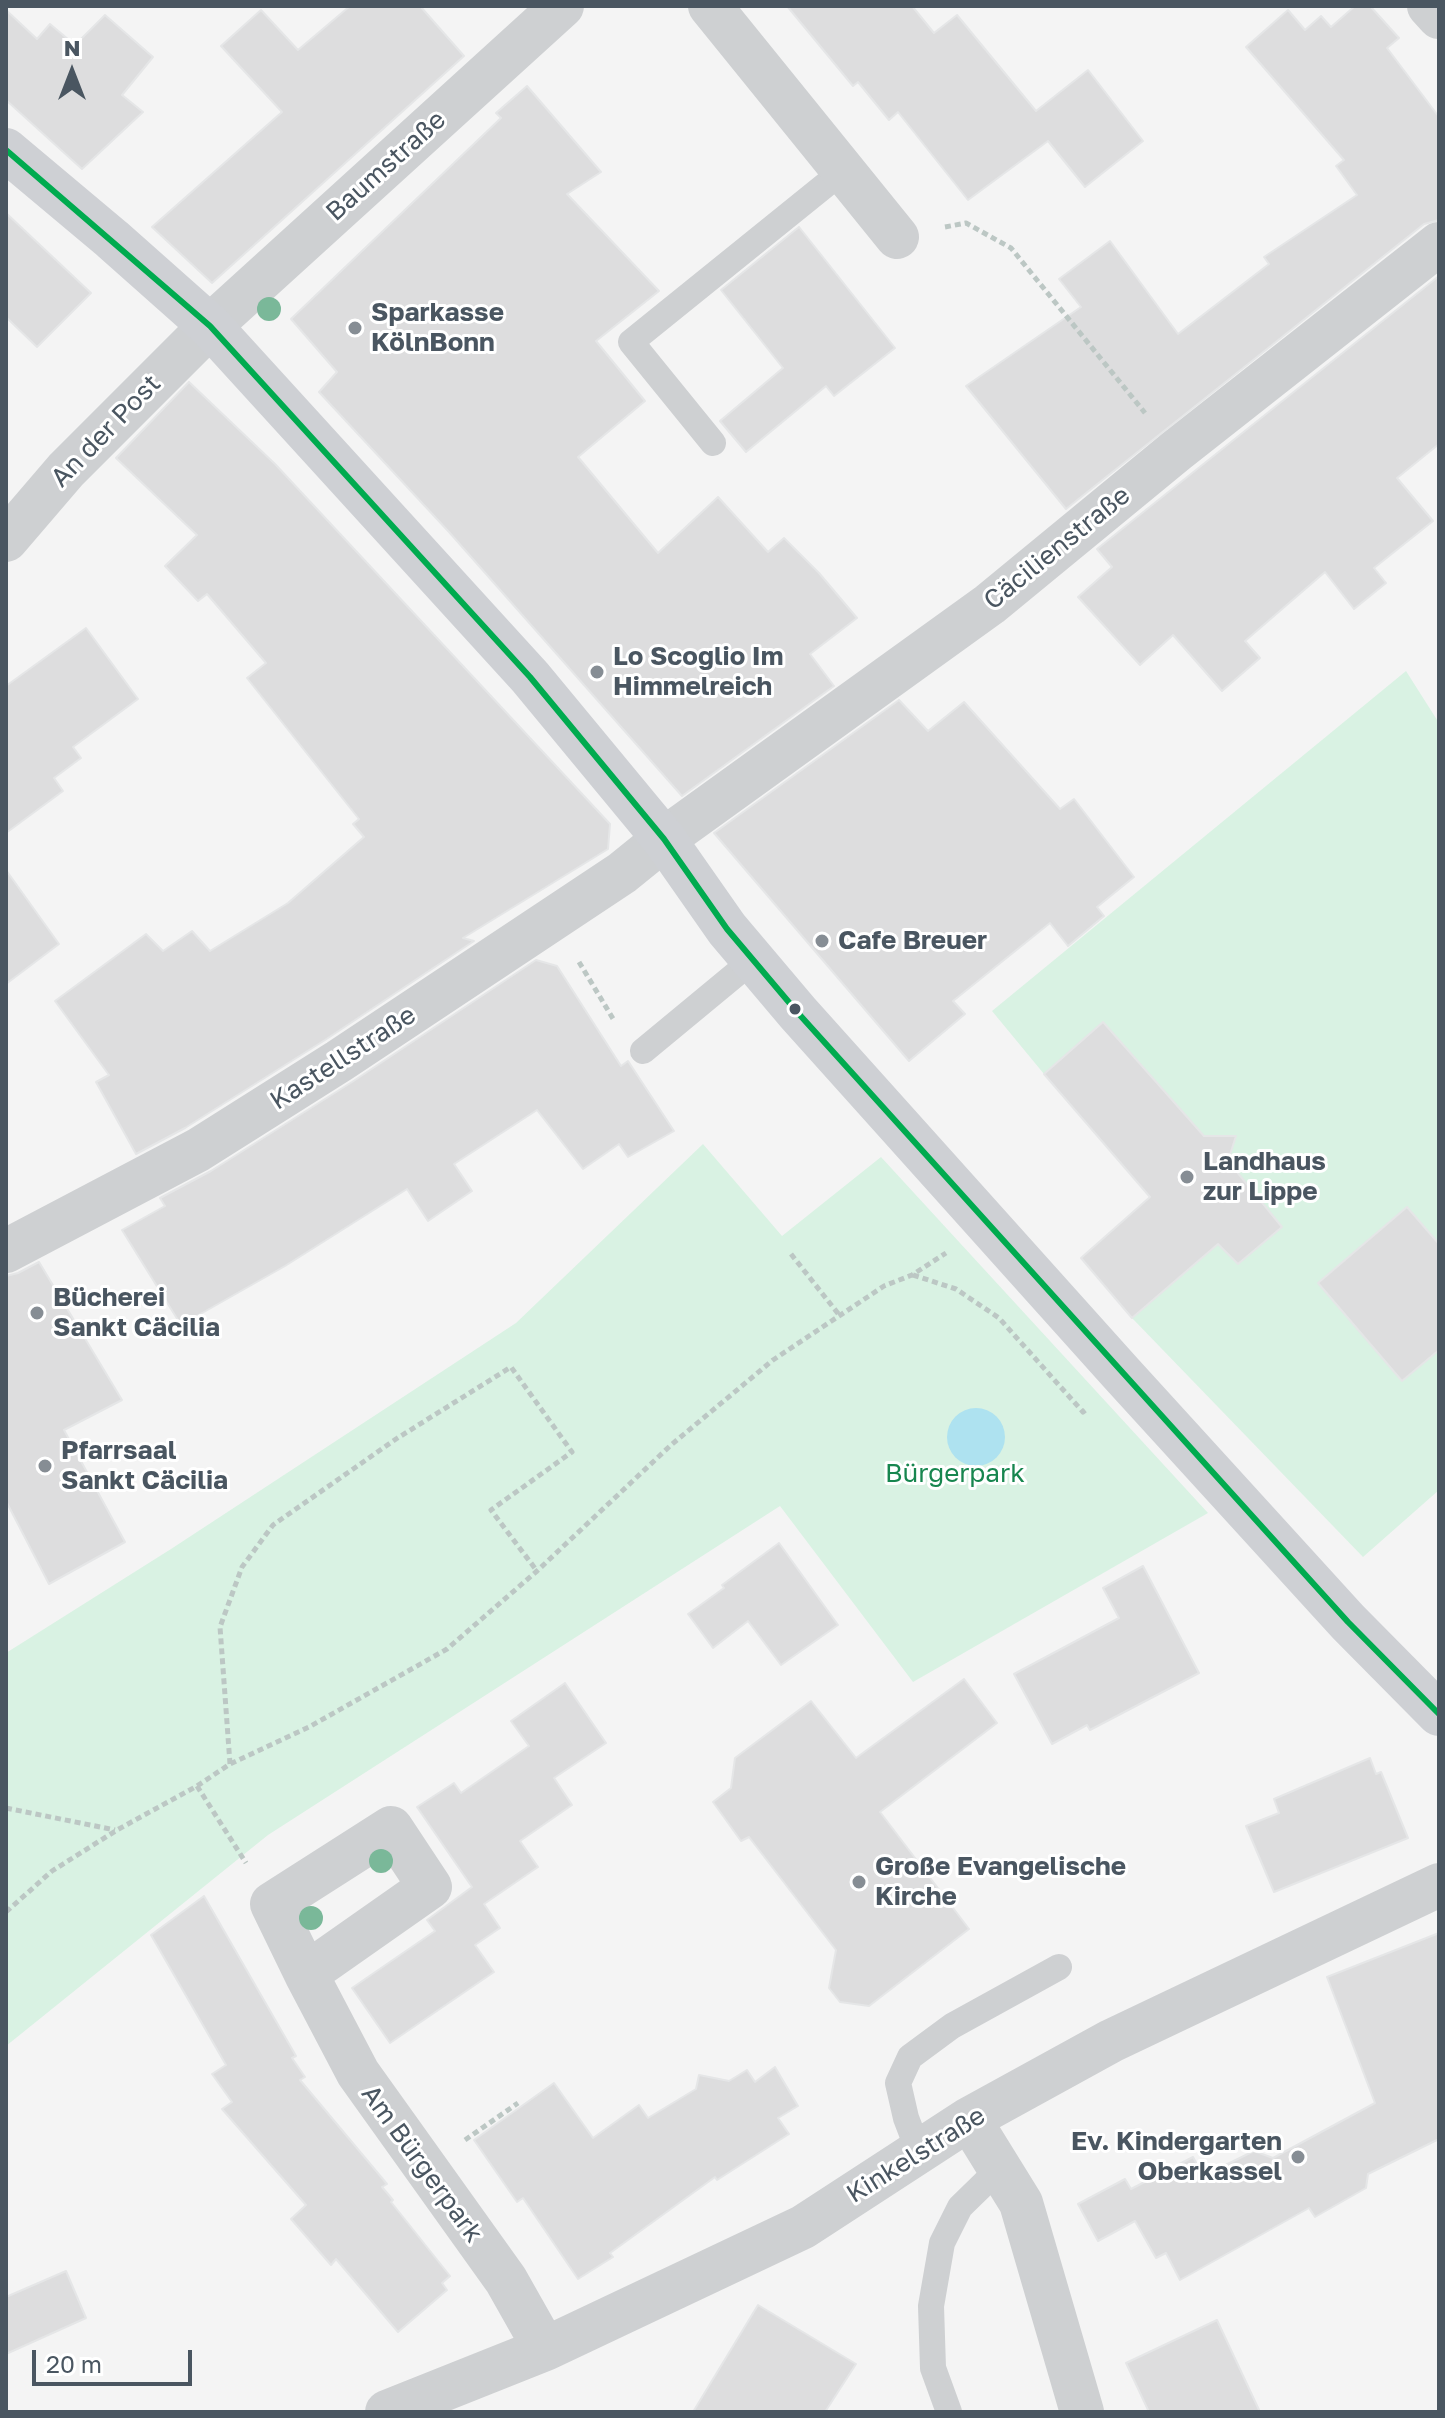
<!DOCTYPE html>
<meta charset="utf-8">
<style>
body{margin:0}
#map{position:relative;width:1445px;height:2418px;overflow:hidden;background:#f4f4f4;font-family:"Golos Text",sans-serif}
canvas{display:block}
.frame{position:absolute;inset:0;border:8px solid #4a5661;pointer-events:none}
.north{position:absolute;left:32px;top:32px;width:80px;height:80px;-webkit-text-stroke:6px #fff;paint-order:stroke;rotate:0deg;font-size:22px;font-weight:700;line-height:32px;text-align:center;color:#4a5661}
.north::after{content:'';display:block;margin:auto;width:28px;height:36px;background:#4a5661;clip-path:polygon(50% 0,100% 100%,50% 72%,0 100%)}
.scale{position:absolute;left:32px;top:2350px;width:160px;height:36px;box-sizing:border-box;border:4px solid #4a5661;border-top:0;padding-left:10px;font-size:24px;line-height:28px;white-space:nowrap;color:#4a5661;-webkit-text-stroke:6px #fff;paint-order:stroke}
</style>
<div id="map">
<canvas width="1445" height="2418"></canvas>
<div class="frame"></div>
<div class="north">N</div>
<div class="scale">20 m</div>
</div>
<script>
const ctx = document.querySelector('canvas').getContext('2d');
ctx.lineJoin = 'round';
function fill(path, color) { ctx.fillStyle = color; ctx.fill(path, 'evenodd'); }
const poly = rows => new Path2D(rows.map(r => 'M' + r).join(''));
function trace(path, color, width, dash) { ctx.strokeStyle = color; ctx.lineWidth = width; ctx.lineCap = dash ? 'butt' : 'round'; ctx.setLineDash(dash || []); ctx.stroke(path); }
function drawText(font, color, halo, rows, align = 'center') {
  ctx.font = font + ' "Golos Text",sans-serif'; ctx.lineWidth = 6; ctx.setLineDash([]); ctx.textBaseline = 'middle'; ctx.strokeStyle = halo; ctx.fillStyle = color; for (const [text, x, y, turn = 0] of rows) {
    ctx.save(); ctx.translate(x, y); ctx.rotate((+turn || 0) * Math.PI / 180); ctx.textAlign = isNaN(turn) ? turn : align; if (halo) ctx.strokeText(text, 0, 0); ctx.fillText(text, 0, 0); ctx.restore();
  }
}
fill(poly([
 [1406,671,1439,723,1439,1490,1363,1557,1132,1318,1218,1244,1238,1264,1282,1227,1225,1158,1228,1138,1216,1136,1209,1142,1103,1023,1044,1074,992,1011],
 [703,1144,782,1236,881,1157,1208,1513,913,1682,780,1506,268,1835,6,2046,6,1653,171,1549,516,1323]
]), '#d9f2e3');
fill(poly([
 '947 1437a29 29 0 1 1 58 0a29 29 0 1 1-58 0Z'
]), '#aee2f0');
const building = poly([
 [350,6,420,6,464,56,212,283,152,227,282,112,221,46,261,10,298,50,350,6],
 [787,6,912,6,934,33,957,15,1036,111,1088,70,1143,141,1085,187,1048,141,968,200,898,112,889,120,858,82,853,86,787,6],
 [1355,6,1370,6,1399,38,1387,48,1439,117,1439,220,1424,224,1066,509,966,386,1081,307,1059,279,1110,241,1178,334,1269,264,1264,257,1357,195,1336,166,1344,160,1246,47,1288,10,1305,30,1321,16,1331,27,1355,6],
 [6,10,37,39,50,24,75,45,105,15,153,57,122,95,143,112,82,169,6,100,6,10],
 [527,86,601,172,567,194,659,291,596,341,645,401,578,457,658,553,718,497,768,552,784,538,819,573,857,618,810,654,834,686,682,796,449,532,319,392,337,372,291,319,501,118,496,113,527,86],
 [6,213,91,293,37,347,6,317,6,213],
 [799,227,895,348,834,396,826,386,746,452,720,421,783,368,721,290,799,227],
 [1439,276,1439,444,1397,478,1433,521,1374,568,1386,583,1354,609,1325,572,1245,641,1260,658,1222,691,1173,635,1140,665,1078,597,1112,567,1097,549,1439,276],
 [189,382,275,464,610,824,608,849,463,938,474,941,325,1040,185,1128,136,1154,96,1082,109,1075,55,1001,146,934,163,951,192,931,210,951,288,903,364,837,353,824,359,819,247,678,266,663,207,594,198,601,165,566,197,535,116,458,189,382],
 [86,628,138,699,73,747,81,758,54,778,63,791,6,833,6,686,86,628],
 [899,700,928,731,964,702,1060,809,1074,799,1134,877,1097,907,1104,916,1068,946,1050,923,953,1001,965,1014,909,1061,714,833,899,700],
 [6,870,59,944,6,984,6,870],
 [536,960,557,966,621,1066,628,1061,674,1131,628,1157,619,1144,583,1169,537,1110,454,1164,472,1191,428,1221,407,1189,285,1266,181,1325,122,1230,165,1206,160,1198,211,1171,352,1082,536,960],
 [1103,1022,1204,1136,1236,1136,1228,1161,1282,1227,1238,1264,1218,1244,1132,1318,1081,1258,1150,1197,1044,1074,1103,1022],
 [1407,1207,1439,1244,1439,1350,1402,1381,1318,1283,1407,1207],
 [39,1262,122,1400,64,1430,125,1542,49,1584,6,1501,6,1276,18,1273,39,1262],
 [779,1543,838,1625,781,1665,748,1621,713,1648,688,1614,724,1588,722,1585,779,1543],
 [1143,1566,1199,1673,1090,1730,1087,1725,1052,1744,1014,1674,1119,1618,1103,1588,1143,1566],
 [964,1679,997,1723,880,1812,969,1929,869,2006,840,2002,829,1988,836,1950,749,1837,741,1841,713,1802,731,1788,735,1758,811,1701,856,1758,964,1679],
 [565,1683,606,1743,554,1778,572,1805,520,1841,538,1867,484,1904,500,1928,475,1945,494,1972,390,2043,352,1988,435,1931,427,1920,472,1887,417,1807,454,1783,461,1793,529,1746,511,1721,565,1683],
 [1370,1758,1376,1774,1381,1772,1408,1838,1274,1892,1246,1826,1279,1813,1274,1799,1370,1758],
 [204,1896,296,2056,292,2058,305,2077,300,2080,387,2184,382,2187,393,2200,391,2202,450,2276,442,2283,447,2290,398,2332,336,2259,331,2265,291,2219,306,2205,222,2109,232,2102,212,2074,226,2065,151,1935,204,1896],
 [1439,1933,1439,2139,1368,2174,1366,2188,1315,2217,1309,2208,1180,2280,1166,2253,1156,2258,1135,2221,1098,2241,1078,2204,1125,2179,1131,2189,1193,2157,1203,2176,1254,2151,1273,2158,1375,2103,1327,1977,1439,1933],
 [775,2067,798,2106,778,2118,789,2134,717,2180,715,2177,610,2253,613,2257,578,2279,523,2198,517,2202,474,2140,554,2083,593,2138,639,2105,648,2118,696,2089,699,2075,729,2081,747,2070,755,2082,775,2067],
 [66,2271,86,2318,6,2354,6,2297,66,2271],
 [758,2305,856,2364,825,2412,693,2412,758,2305],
 [1217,2320,1260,2412,1149,2412,1126,2363,1217,2320]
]);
fill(building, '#ddddde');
trace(building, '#e5e6e7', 2);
trace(poly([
 [945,227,966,223,1011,248,1145,413],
 [579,962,615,1022],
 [791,1254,840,1316],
 [913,1275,956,1289,999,1318,1083,1412,1088,1408],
 [230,1764,220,1627,242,1567,273,1525,396,1439,511,1367,572,1452,491,1510,537,1571],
 [197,1786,246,1863],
 [6,1808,115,1830],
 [6,1912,52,1871,117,1830,197,1786,230,1764,309,1727,447,1649,537,1571,671,1445,773,1360,884,1286,912,1275,946,1253],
 [465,2140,518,2103]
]), '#bcc7c4', 5, [6, 4]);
trace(poly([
 [713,443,631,342,844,170],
 [643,1051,753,960],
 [919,2152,906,2118,898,2083,910,2057,952,2026,1059,1967],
 [949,2412,933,2368,931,2306,942,2243,960,2207,1000,2168]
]), '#ced0d2', 26);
trace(poly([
 [710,6,897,237],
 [1429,6,1439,17],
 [6,540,66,470,210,326,562,6],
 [6,1251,198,1150,339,1061,622,873,664,839,990,604,1176,451,1439,244],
 [306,1974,272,1904,391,1828,430,1887,306,1974,358,2073,506,2280,545,2349],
 [969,2119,1021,2203,1082,2412],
 [387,2412,545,2349,803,2227,969,2119,1111,2041,1439,1885]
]), '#ced0d2', 44);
trace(poly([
 [6,150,112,239,210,326,530,677,664,839,727,929,798,1013,1121,1373,1348,1622,1439,1714]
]), '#ced0d4', 44);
trace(poly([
 [6,150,210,326,530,677,664,839,727,929,798,1013,1348,1622,1439,1714]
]), '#00ab4f', 6);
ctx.fillStyle = '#7ab899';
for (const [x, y] of [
 [269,309],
 [381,1861],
 [311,1918]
]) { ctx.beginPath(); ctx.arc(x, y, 12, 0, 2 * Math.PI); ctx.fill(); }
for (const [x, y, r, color] of [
 [355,328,8,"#868d94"],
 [597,672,8,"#868d94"],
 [822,941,8,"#868d94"],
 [795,1009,7,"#4a5661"],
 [1187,1177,8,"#868d94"],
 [37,1313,8,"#868d94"],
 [45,1466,8,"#868d94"],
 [859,1882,8,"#868d94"],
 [1298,2157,8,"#868d94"]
]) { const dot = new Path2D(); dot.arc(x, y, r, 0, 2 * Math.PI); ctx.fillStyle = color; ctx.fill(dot); trace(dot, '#fff', 3); }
drawText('26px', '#4a5661', '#fff', [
 ["Baumstraße",386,166,-42],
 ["An der Post",106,431,-46],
 ["Cäcilienstraße",1057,548,-39],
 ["Kastellstraße",343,1058,-33],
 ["Kinkelstraße",916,2155,-32],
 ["Am Bürgerpark",422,2164,54]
]);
drawText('bold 26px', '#4a5661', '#fff', [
 ["Sparkasse",371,313],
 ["KölnBonn",371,343],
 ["Lo Scoglio Im",613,657],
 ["Himmelreich",613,687],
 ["Cafe Breuer",838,941],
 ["Landhaus",1203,1162],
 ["zur Lippe",1203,1192],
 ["Bücherei",53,1298],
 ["Sankt Cäcilia",53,1328],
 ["Pfarrsaal",61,1451],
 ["Sankt Cäcilia",61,1481],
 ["Große Evangelische",875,1867],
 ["Kirche",875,1897],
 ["Ev. Kindergarten",1282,2142,"right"],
 ["Oberkassel",1282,2172,"right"]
], 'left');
drawText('26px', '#17864f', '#fff', [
 ["Bürgerpark",955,1474]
]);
</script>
